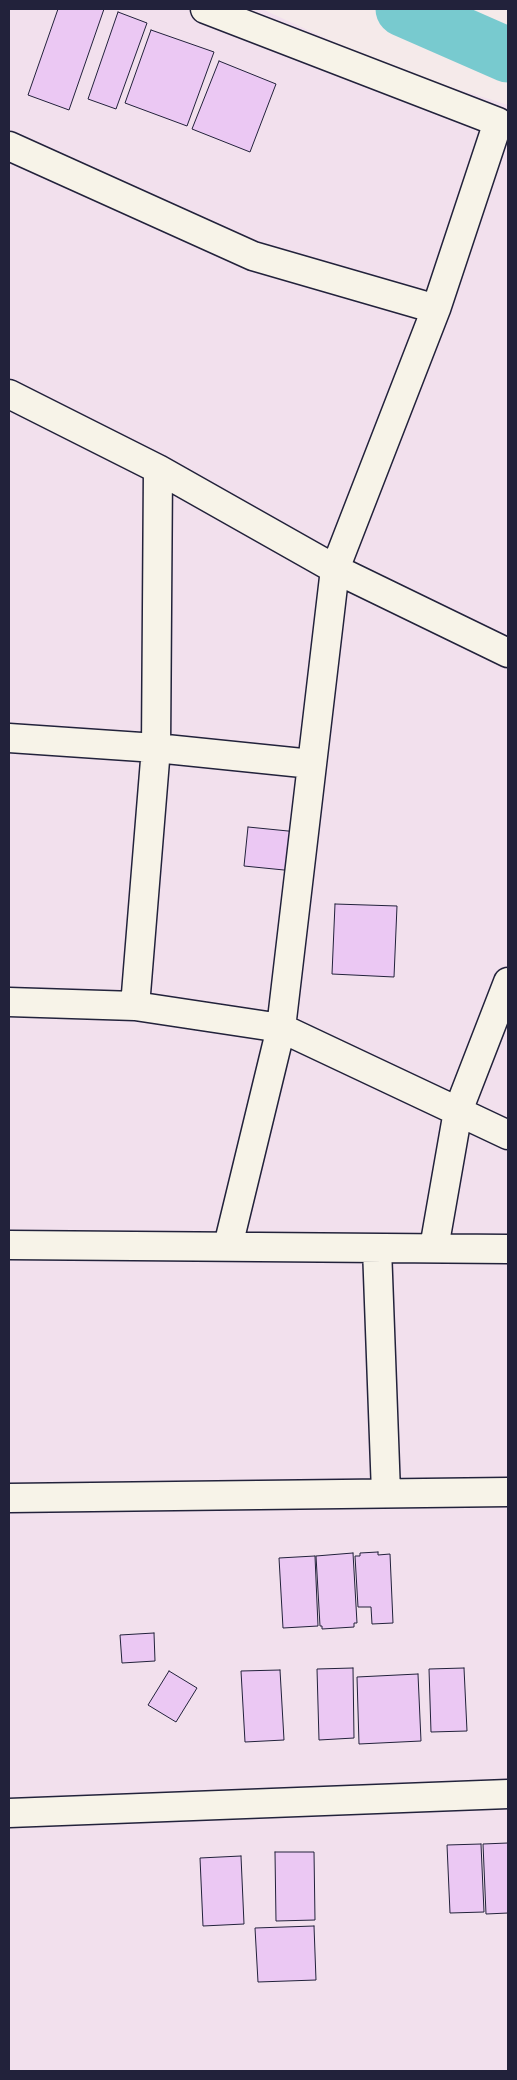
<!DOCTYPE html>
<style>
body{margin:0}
#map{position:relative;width:517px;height:2080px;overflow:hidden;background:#f5eaea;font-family:"Indie Flower",sans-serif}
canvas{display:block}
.frame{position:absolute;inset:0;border:10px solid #22223b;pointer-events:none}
</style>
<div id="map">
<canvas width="517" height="2080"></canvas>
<div class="frame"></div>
</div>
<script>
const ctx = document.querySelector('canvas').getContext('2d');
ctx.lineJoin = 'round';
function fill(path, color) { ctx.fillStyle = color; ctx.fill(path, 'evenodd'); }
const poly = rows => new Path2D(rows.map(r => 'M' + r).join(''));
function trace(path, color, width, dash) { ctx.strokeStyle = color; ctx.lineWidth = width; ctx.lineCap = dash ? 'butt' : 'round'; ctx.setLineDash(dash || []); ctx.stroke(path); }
fill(poly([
 [9,9,262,9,393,69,508,105,508,2071,9,2071]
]), '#f2e0ed');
trace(poly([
 [403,9,508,55]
]), '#78cacf', 55);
const building = poly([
 [58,9,104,9,69,110,28,95,58,9],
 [118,12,147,23,116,109,88,99,118,12],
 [151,30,214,52,187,126,125,103,151,30],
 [219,61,276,84,250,152,192,129,219,61],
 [248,827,298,832,294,871,244,866,248,827],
 [335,904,397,906,394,977,332,974,335,904],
 [378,1552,378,1555,390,1554,393,1623,372,1624,371,1607,358,1607,355,1556,360,1556,360,1553,378,1552],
 [353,1553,357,1623,354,1623,354,1627,322,1629,322,1626,320,1626,316,1556,353,1553],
 [315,1556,318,1626,283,1628,279,1558,315,1556],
 [154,1633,155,1661,122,1663,120,1635,154,1633],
 [353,1668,354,1738,319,1740,317,1669,353,1668],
 [464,1668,467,1731,431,1732,429,1669,464,1668],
 [280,1670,284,1740,245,1742,241,1671,280,1670],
 [169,1671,197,1688,176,1722,148,1705,169,1671],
 [418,1674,421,1741,359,1744,357,1677,418,1674],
 [508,1843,508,1913,486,1914,483,1844,508,1843],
 [481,1844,484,1912,450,1913,447,1845,481,1844],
 [275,1852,314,1852,315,1920,276,1921,275,1852],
 [241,1856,244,1924,203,1926,200,1858,241,1856],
 [314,1926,316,1980,258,1982,255,1928,314,1926]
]);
fill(building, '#ebc8f3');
trace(building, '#22223b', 1);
const minor = poly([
 [9,146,253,256,436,309],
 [9,394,158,469,156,748,135,1006],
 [158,469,335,569,436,309,498,122,205,9],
 [9,738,156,748,312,764],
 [9,1002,135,1006,281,1028,508,1135],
 [9,1245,508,1249],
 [228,1246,281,1028,335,569,508,653],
 [377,1248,386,1493],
 [434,1248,458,1111,508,982],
 [9,1498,508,1492],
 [9,1813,508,1794]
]);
trace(minor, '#22223b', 31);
trace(minor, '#f7f3e8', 28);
</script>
